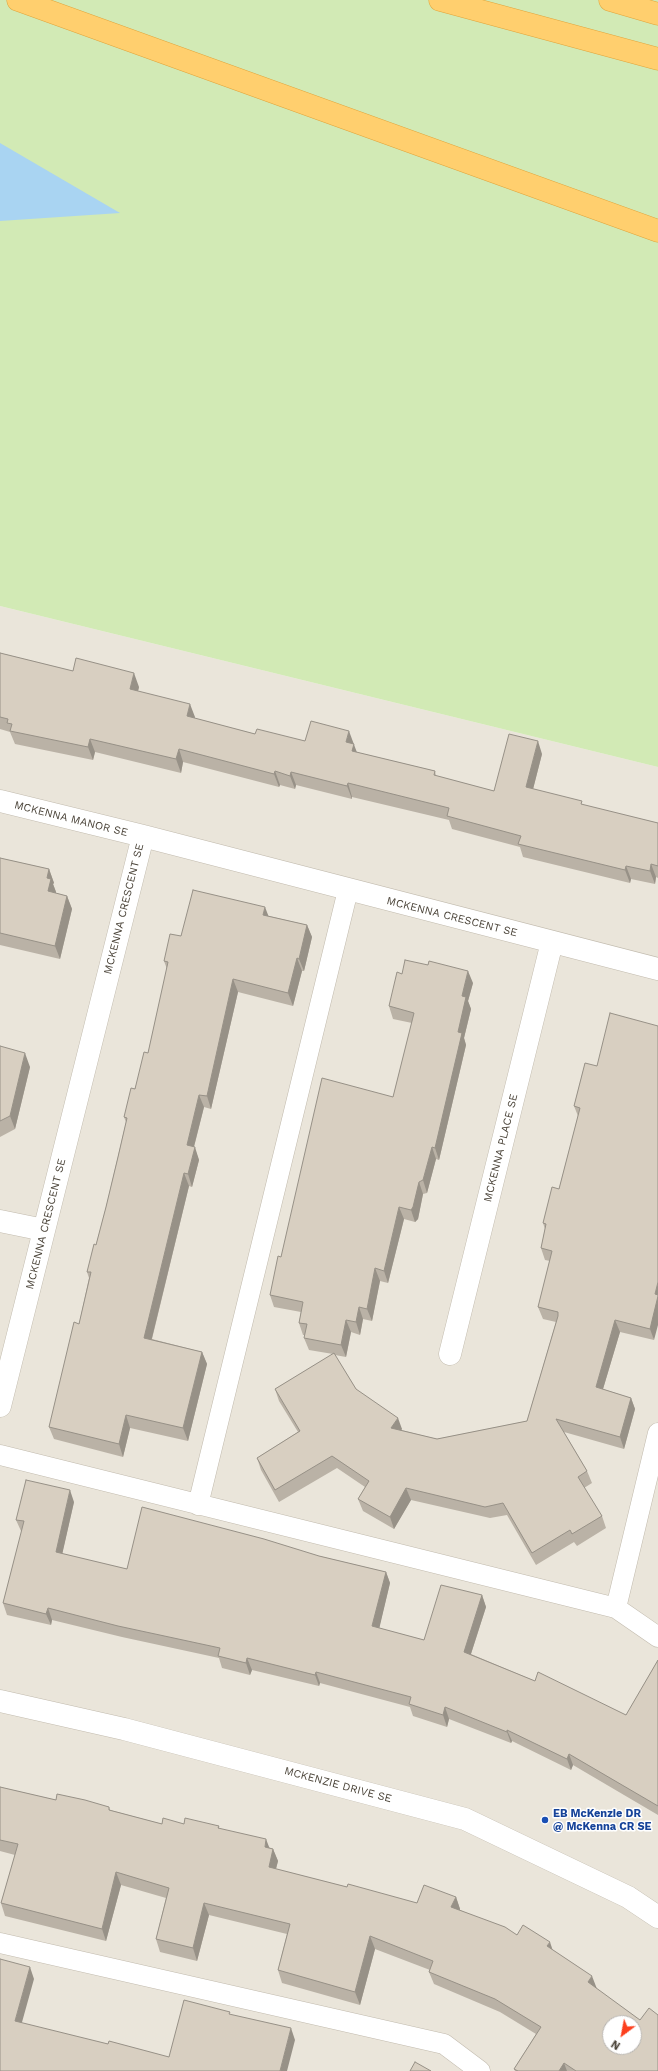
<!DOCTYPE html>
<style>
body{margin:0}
#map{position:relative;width:658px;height:2071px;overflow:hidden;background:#f6f3ec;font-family:"Work Sans",sans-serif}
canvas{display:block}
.north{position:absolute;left:602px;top:2015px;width:40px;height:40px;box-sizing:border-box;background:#fff;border:1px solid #b7b4b0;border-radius:50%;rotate:212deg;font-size:11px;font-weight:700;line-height:16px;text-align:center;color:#4b4439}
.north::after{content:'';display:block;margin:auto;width:14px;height:18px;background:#fc3f1d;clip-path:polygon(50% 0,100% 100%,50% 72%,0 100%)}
</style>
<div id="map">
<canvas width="658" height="2071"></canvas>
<div class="north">N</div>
</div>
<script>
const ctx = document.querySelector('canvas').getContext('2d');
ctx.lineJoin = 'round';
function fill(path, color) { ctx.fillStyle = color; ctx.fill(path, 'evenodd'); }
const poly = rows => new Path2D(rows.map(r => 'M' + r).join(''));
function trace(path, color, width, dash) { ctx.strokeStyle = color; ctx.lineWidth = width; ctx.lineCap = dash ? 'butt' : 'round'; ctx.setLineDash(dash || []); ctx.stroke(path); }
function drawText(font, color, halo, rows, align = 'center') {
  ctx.font = font + ' "Work Sans",sans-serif'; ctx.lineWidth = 3; ctx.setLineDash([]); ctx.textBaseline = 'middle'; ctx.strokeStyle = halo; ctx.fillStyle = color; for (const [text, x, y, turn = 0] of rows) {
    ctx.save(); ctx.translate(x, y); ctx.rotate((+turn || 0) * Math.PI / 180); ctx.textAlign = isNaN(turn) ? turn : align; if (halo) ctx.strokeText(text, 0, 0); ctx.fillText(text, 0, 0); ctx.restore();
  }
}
fill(poly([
 [0,606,658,767,658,2071,0,2071],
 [610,2023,634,2023,634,2047,610,2047]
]), '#eae5da');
fill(poly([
 [0,0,658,0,658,767,0,606]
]), '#d2eab5');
fill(poly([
 [0,143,120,213,0,221]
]), '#a9d4f2');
const service = poly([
 [0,1455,616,1608,658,1637],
 [198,1505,348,890],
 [616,1608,658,1433],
 [0,1943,444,2044,480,2071]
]);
const minor = poly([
 [0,801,143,836,658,969],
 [0,1221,44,1230],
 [450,1354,552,942],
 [0,1406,143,836]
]);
const tertiary = poly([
 [0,1701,124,1729,465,1819,628,1897,658,1917]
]);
const motorway = poly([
 [18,0,658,231],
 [440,0,658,59],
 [610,0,658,14]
]);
trace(service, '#c2bbae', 21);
trace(minor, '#c2bbae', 23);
trace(tertiary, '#c2bbae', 23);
trace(motorway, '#e0a43c', 23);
trace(service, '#fff', 20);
trace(minor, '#fff', 22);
trace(tertiary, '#fff', 22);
trace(motorway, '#ffcf6e', 22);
fill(poly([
 [0,653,73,671,139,687,138,691,195,717,194,718,255,734,305,741,353,744,356,752,435,771,436,776,494,791,542,754,533,789,583,805,658,823,658,878,656,877,655,884,631,879,630,883,523,857,520,847,452,829,449,820,352,797,352,799,296,785,295,789,280,785,279,787,183,762,181,773,95,752,93,760,15,744,10,732,0,729],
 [0,858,49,869,54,883,53,884,56,892,56,893,67,896,72,909,60,959,0,945],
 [269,916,307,925,312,937,304,971,302,971,293,1006,238,992,211,1109,204,1107,194,1147,199,1160,192,1187,189,1186,152,1339,202,1352,207,1364,188,1441,130,1428,123,1457,54,1439,49,1427,79,1324,89,1278,87,1272,96,1245,106,1207,126,1122,124,1117,148,1053,167,969,164,961,181,936],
 [402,974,473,983,468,1001,471,1009,464,1038,466,1045,439,1160,436,1159,427,1193,423,1194,418,1219,415,1222,404,1219,388,1283,380,1281,372,1321,363,1319,360,1335,351,1332,346,1357,335,1355,356,1389,402,1429,401,1430,437,1439,527,1421,556,1322,543,1319,538,1307,550,1261,545,1260,541,1248,545,1229,543,1223,559,1189,578,1116,574,1106,585,1063,654,1340,620,1332,603,1389,631,1398,635,1409,624,1449,564,1432,587,1471,592,1483,584,1488,602,1516,606,1528,577,1546,574,1542,536,1565,507,1515,490,1518,411,1500,394,1529,363,1511,358,1499,365,1487,337,1468,279,1502,261,1470,257,1458,298,1432,279,1401,275,1389,333,1354,309,1350,304,1338,305,1335,303,1335,299,1323,301,1312,274,1307,270,1295,281,1257,393,1097,412,1023,393,1019,389,1006],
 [0,1046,30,1067,15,1129,0,1137],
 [74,1502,62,1554,127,1569,319,1556,386,1572,390,1583,379,1628,424,1640,482,1595,486,1607,471,1654,535,1681,626,1715,658,1660,658,1815,573,1765,571,1770,512,1741,511,1743,449,1719,447,1727,413,1716,410,1707,320,1683,319,1686,252,1670,250,1675,222,1668,219,1658,122,1637,52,1620,51,1625,7,1615,3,1603,22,1531,21,1531,16,1520],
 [0,1787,56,1800,109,1807,110,1810,162,1824,184,1824,219,1826,219,1828,270,1848,273,1849,278,1861,276,1869,347,1887,417,1903,456,1897,460,1909,460,1910,517,1935,553,1950,597,1989,658,2071,515,2071,514,2069,536,2034,500,2012,434,1984,429,1972,430,1970,375,1949,360,2005,282,1983,278,1970,287,1934,209,1915,197,1961,160,1952,156,1939,166,1898,121,1885,106,1941,5,1916,1,1903,15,1855,0,1851]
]), '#bab2a6');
fill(poly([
 [134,673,139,687,135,703,130,689],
 [190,704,195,717,192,729,187,716],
 [349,731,359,758,357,764,346,742],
 [90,739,95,752,93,760,88,747],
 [538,741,542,754,530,801,526,787],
 [179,749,183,762,181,773,176,759],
 [275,771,280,785,279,787,274,774],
 [291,772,296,785,295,789,290,776],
 [348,783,352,797,352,799,347,786],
 [651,864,656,877,655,884,650,871],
 [626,866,631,879,630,883,625,870],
 [49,869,54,883,53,884,56,892,53,905,48,891,47,878],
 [67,896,72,909,60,959,55,946],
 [265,907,270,920,263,915],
 [307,925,312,937,304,971,299,959],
 [297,958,302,971,293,1006,288,993],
 [468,971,473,983,468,1001,471,1009,464,1038,466,1045,439,1160,435,1148,458,1032,462,996],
 [233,979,238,992,211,1109,207,1096],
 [25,1053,30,1067,15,1129,10,1116],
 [199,1095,204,1107,191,1158,187,1145],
 [195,1147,199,1160,192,1187,188,1174],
 [432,1147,436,1159,427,1193,423,1180],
 [184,1173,189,1186,149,1350,144,1338],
 [419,1182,423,1194,418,1219,415,1222,411,1210],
 [399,1207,404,1219,388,1283,384,1271],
 [375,1268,380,1281,372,1321,367,1309],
 [658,1282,658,1325,654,1340,650,1329,655,1294],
 [359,1307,363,1319,360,1335,356,1322],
 [346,1320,351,1332,346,1357,341,1345],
 [615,1320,620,1332,600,1399,596,1387],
 [202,1352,207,1364,188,1441,183,1428],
 [631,1398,635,1409,624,1449,620,1437],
 [126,1415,130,1428,123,1457,119,1444],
 [398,1418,402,1429,395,1439,391,1428],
 [406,1488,411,1500,394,1529,390,1517],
 [70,1490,74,1502,60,1564,56,1552],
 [386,1572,390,1583,377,1638,372,1626],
 [482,1595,486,1607,468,1663,464,1652],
 [48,1608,52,1620,51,1625,46,1614],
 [247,1658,252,1670,250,1675,246,1663],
 [316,1672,320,1683,319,1686,315,1675],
 [445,1707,449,1719,447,1727,443,1715],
 [507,1730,512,1741,511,1743,507,1732],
 [569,1754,573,1765,571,1770,567,1759],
 [266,1839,271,1852,265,1847],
 [273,1849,278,1861,273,1880,269,1867],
 [116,1872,121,1885,106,1941,102,1929],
 [456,1897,460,1909,456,1919,451,1907],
 [204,1903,209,1915,197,1961,193,1948],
 [370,1936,375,1949,360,2005,355,1992],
 [550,1942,554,1954,547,1946],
 [30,1967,34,1979,19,2033,15,2021],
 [592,1976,597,1989,588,1982],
 [291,2028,295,2040,287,2071,280,2071],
 [564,2063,567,2071,559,2071]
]), '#979187');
const building = poly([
 [0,653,73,671,76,658,134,673,130,689,190,704,187,716,255,734,257,729,305,741,311,721,349,731,346,742,354,744,352,751,435,771,434,775,494,791,509,734,538,741,526,787,582,801,581,804,658,823,658,866,651,864,650,871,626,866,625,870,518,844,521,836,447,816,449,808,348,783,347,786,291,772,290,776,275,771,274,774,179,749,176,759,90,739,88,747,10,731,12,724,7,723,8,719,0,717,0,653],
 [0,858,49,869,47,878,51,879,48,891,67,896,55,946,0,933,0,858],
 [193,890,265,907,263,915,307,925,299,959,297,958,288,993,233,979,207,1096,199,1095,187,1145,195,1147,188,1174,184,1173,144,1338,202,1352,183,1428,126,1415,119,1444,49,1427,74,1322,79,1324,91,1272,87,1272,94,1244,96,1245,106,1207,118,1157,127,1118,124,1117,131,1088,135,1089,144,1052,148,1053,168,962,164,961,170,934,181,936,193,890],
 [405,960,428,965,429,961,468,971,462,996,466,997,458,1032,462,1033,435,1148,432,1147,423,1180,419,1182,413,1207,411,1210,399,1207,384,1271,375,1268,367,1309,359,1307,356,1322,346,1320,341,1345,304,1338,307,1324,299,1323,303,1302,270,1295,278,1256,281,1257,322,1078,393,1097,414,1013,389,1006,397,972,402,974,405,960],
 [610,1013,658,1026,658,1282,655,1294,658,1295,658,1296,650,1329,615,1320,596,1387,631,1398,620,1437,556,1419,587,1471,578,1477,602,1516,572,1534,570,1530,532,1553,503,1503,485,1507,406,1488,390,1517,358,1499,369,1481,332,1456,275,1490,257,1458,300,1431,275,1389,334,1353,356,1389,398,1418,391,1428,437,1439,527,1421,558,1316,558,1312,538,1307,552,1251,541,1248,546,1224,543,1223,552,1187,559,1189,580,1108,574,1106,585,1063,597,1066,610,1013],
 [0,1046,25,1053,10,1116,0,1121,0,1046],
 [26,1480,70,1490,56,1552,127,1569,142,1507,264,1539,319,1556,386,1572,372,1626,424,1640,441,1585,482,1595,464,1652,535,1681,538,1672,626,1715,658,1660,658,1806,569,1754,567,1759,507,1730,507,1732,445,1707,443,1715,409,1704,411,1697,316,1672,315,1675,247,1658,246,1663,218,1656,220,1648,118,1626,48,1608,46,1614,3,1603,24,1521,16,1520,26,1480],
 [0,1787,56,1800,57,1794,85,1800,109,1807,109,1810,162,1824,163,1818,184,1824,185,1818,219,1826,218,1828,266,1839,265,1847,273,1849,269,1867,347,1887,348,1884,417,1903,424,1885,456,1897,451,1907,505,1927,517,1935,523,1925,550,1942,547,1946,592,1976,588,1982,640,2020,649,2008,658,2015,658,2071,576,2071,564,2063,559,2071,518,2071,514,2069,541,2027,495,1999,429,1972,433,1961,370,1936,355,1992,278,1970,290,1924,204,1903,193,1948,156,1939,169,1888,116,1872,102,1929,1,1903,18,1844,0,1840,0,1787],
 [610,2023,634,2023,634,2047,610,2047,610,2023],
 [0,1959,30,1967,15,2021,108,2044,109,2041,169,2057,184,2000,230,2012,229,2014,291,2028,280,2071,0,2071,0,1959],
 [415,2062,431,2071,410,2071,415,2062]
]);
fill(building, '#d8cfc1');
trace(building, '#979187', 1);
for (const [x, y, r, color] of [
 [545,1820,4,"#1a4fb4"]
]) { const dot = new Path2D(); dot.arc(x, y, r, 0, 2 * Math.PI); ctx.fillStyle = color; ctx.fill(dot); trace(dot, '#fff', 1.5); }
drawText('11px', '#4b4439', '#fff', [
 ["MCKENNA MANOR SE",71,819,14],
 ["MCKENNA CRESCENT SE",124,909,-76],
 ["MCKENNA CRESCENT SE",452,917,14],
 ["MCKENNA PLACE SE",501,1148,-76],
 ["MCKENNA CRESCENT SE",46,1224,-76],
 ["MCKENZIE DRIVE SE",338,1785,15]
]);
drawText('bold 11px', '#164399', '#fff', [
 ["EB McKenzie DR",553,1814],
 ["@ McKenna CR SE",553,1827]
], 'left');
</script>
